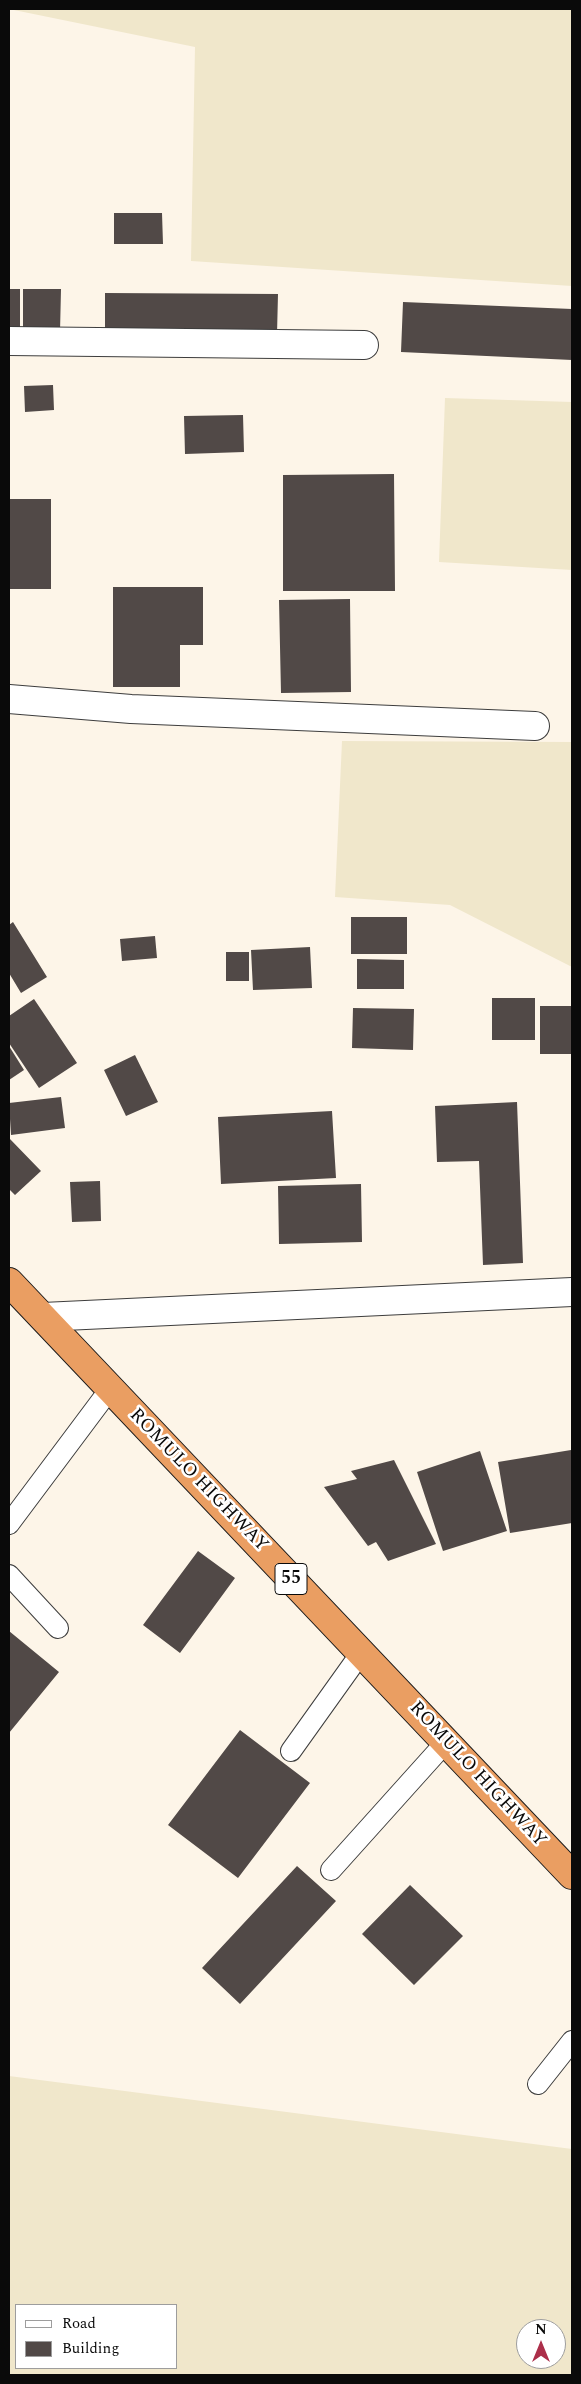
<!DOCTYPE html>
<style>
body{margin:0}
#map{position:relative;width:581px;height:2384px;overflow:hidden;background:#fdf5e8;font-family:Spectral,serif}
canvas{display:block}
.frame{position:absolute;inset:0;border:10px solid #0a0a0a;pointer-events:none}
.legend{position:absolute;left:15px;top:2304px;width:162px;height:65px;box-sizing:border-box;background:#fff;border:1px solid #9d9d9d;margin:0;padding:6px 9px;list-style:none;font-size:15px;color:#0a0a0a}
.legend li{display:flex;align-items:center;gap:10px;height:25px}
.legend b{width:25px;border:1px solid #9d9d9d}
.north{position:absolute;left:516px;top:2319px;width:50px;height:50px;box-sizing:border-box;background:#fff;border:1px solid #9d9d9d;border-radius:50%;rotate:0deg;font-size:14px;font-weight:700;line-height:20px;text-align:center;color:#0a0a0a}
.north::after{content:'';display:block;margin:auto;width:18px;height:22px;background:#ac2f4a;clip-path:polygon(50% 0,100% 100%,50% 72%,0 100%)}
</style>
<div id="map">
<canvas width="581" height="2384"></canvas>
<div class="frame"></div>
<ul class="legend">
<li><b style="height:6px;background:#fff"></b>Road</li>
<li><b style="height:14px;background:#514947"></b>Building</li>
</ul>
<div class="north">N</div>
</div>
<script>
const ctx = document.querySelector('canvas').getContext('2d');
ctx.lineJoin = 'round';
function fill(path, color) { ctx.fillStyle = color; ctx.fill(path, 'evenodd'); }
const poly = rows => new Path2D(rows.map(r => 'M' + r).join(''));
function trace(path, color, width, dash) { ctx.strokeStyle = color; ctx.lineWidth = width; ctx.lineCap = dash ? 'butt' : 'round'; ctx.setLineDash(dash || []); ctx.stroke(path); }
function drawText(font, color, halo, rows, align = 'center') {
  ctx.font = font + ' Spectral,serif'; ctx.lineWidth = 5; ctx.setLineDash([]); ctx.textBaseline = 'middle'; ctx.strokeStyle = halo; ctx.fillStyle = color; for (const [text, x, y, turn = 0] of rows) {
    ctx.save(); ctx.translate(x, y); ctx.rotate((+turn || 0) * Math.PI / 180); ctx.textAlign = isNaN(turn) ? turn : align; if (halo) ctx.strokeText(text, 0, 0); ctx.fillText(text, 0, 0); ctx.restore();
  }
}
fill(poly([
 [9,9,572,9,572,286,191,261,195,47],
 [445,398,572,402,572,570,439,562],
 [342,741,572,742,572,967,450,905,335,897],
 [9,2076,572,2149,572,2375,9,2375],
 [16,2305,176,2305,176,2368,16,2368],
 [526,2329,556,2329,556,2359,526,2359]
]), '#f0e7cb');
fill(poly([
 [114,213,162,213,163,244,114,244],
 [9,289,20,289,20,327,9,327],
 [23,289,61,289,60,332,23,332],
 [105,293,278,294,277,334,105,333],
 [403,302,572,309,572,360,401,352],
 [53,385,54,410,25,412,24,386],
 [243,415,244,452,185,454,184,416],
 [394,474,395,591,283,591,283,475],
 [9,499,51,499,51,589,9,589],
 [113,587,203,587,203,645,180,645,180,687,113,687],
 [350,599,351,692,281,693,279,600],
 [351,917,407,917,407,954,351,954],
 [13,922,47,977,21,993,9,973,9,925],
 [155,936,157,958,122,961,120,939],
 [310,947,312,988,253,990,251,950],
 [226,952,249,952,249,981,226,981],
 [357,959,404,960,404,989,357,989],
 [492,998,535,998,535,1040,492,1040],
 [34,999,77,1063,39,1088,9,1043,9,1016],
 [540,1006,572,1006,572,1054,540,1054],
 [353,1008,414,1009,413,1050,352,1048],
 [9,1046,24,1070,9,1080],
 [135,1055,158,1102,126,1116,104,1070],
 [61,1097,65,1128,11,1135,9,1103],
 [517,1102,523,1263,483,1265,479,1161,437,1162,435,1106],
 [332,1111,336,1178,221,1184,218,1117],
 [9,1138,41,1171,15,1195,9,1189],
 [100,1181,101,1221,72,1222,70,1182],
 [361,1184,362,1242,279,1244,278,1186],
 [571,1450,572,1523,510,1533,498,1462],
 [480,1451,507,1531,443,1551,417,1472],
 [394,1460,436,1544,388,1561,376,1542,368,1546,324,1487,357,1479,351,1471],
 [198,1551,235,1578,180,1653,143,1625],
 [9,1631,59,1672,9,1733],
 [240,1730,310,1783,238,1878,168,1825],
 [297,1866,336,1901,240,2004,202,1968],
 [410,1885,463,1936,414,1985,362,1934]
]), '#514947');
const service = poly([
 [9,1524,110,1389],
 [9,1575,58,1628],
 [291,1751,361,1653],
 [331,1870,446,1742],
 [538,2084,572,2041]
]);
const minor = poly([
 [9,341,364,345],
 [9,699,131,709,535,726],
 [43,1317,572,1292]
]);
const trunk = poly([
 [9,1282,572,1875]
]);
trace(service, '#3d3d3d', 22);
trace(minor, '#3d3d3d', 30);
trace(trunk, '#1b1b1b', 30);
trace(service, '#fff', 20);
trace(minor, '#fff', 28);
trace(trunk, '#ea9e62', 28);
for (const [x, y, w] of [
 [291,1579,32]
]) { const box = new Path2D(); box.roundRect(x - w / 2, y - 15.5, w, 31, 4); ctx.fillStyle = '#fff'; ctx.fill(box); trace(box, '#0a0a0a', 1); }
drawText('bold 18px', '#0a0a0a', null, [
 ["55",291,1579]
]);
drawText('19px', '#0a0a0a', '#fff', [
 ["ROMULO HIGHWAY",198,1481,46],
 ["ROMULO HIGHWAY",477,1775,47]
]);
</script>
